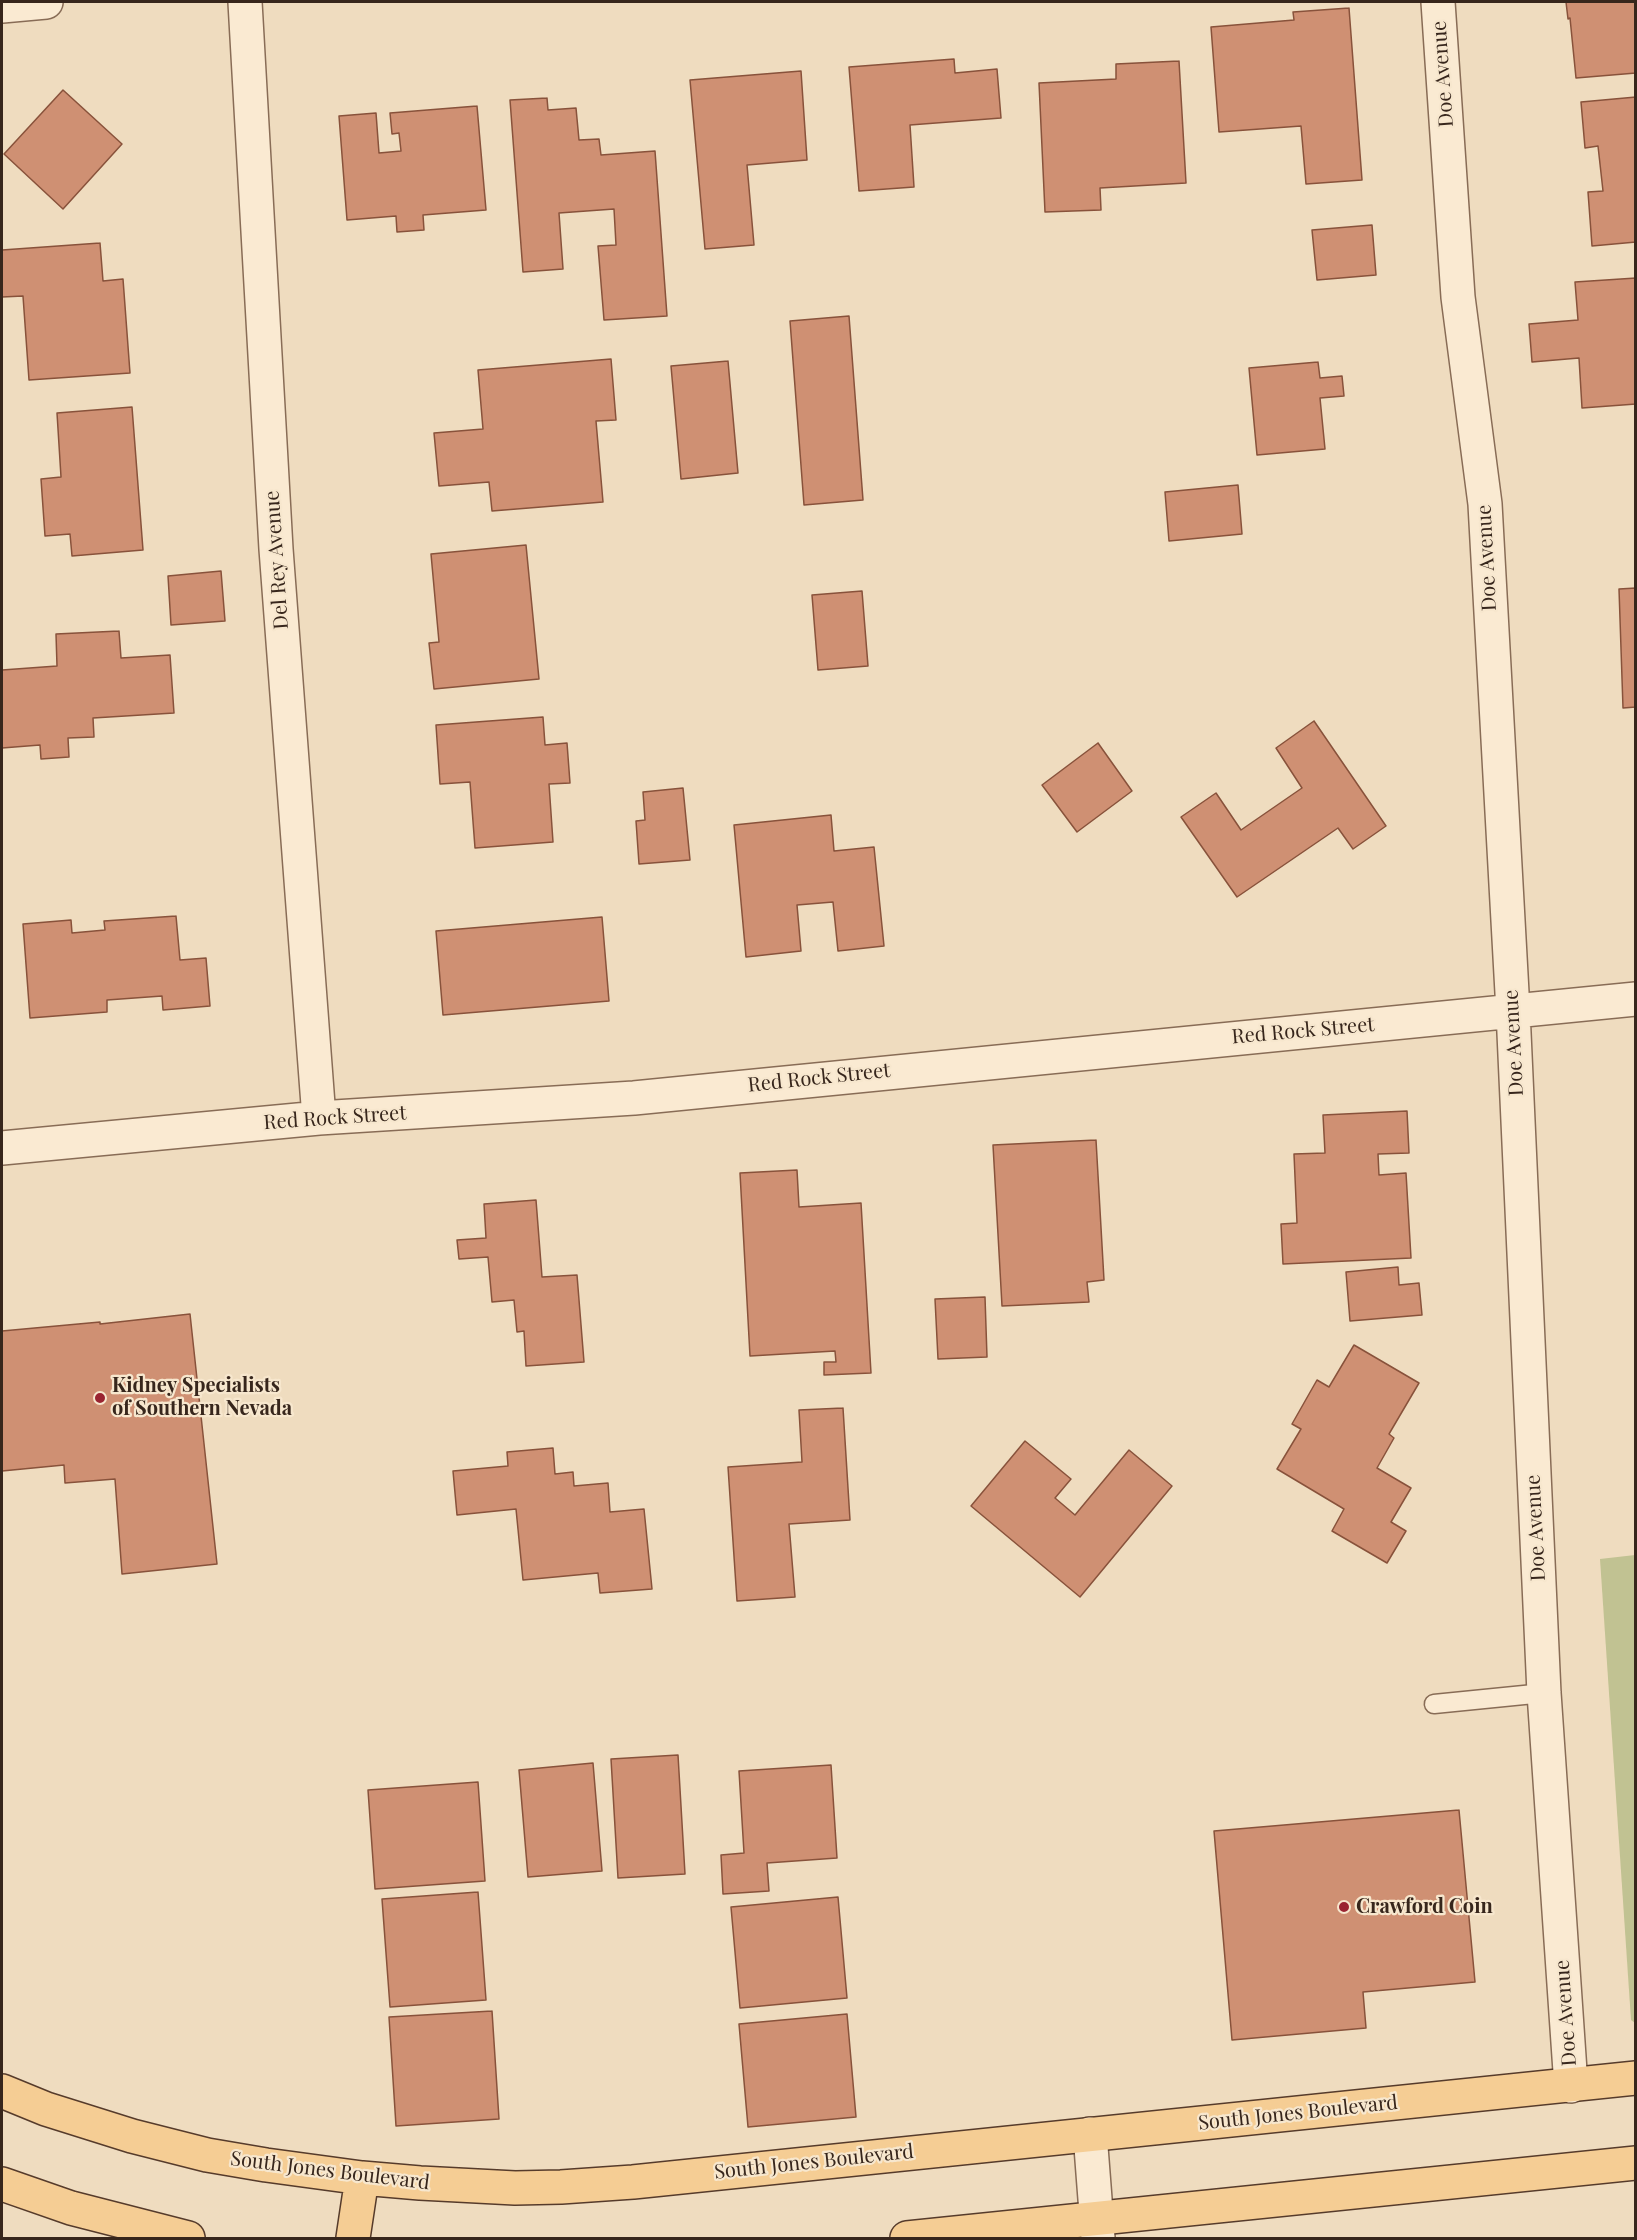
<!DOCTYPE html>
<style>
body{margin:0}
#map{position:relative;width:1637px;height:2240px;overflow:hidden;background:#efdcbf;font-family:"Playfair Display",serif}
canvas{display:block}
.frame{position:absolute;inset:0;border:3px solid #37261c;pointer-events:none}
</style>
<div id="map">
<canvas width="1637" height="2240"></canvas>
<div class="frame"></div>
</div>
<script>
const ctx = document.querySelector('canvas').getContext('2d');
ctx.lineJoin = 'round';
function fill(path, color) { ctx.fillStyle = color; ctx.fill(path, 'evenodd'); }
const poly = rows => new Path2D(rows.map(r => 'M' + r).join(''));
function trace(path, color, width, dash) { ctx.strokeStyle = color; ctx.lineWidth = width; ctx.lineCap = dash ? 'butt' : 'round'; ctx.setLineDash(dash || []); ctx.stroke(path); }
function drawText(font, color, halo, rows, align = 'center') {
  ctx.font = font + ' "Playfair Display",serif'; ctx.lineWidth = 4.5; ctx.setLineDash([]); ctx.textBaseline = 'middle'; ctx.strokeStyle = halo; ctx.fillStyle = color; for (const [text, x, y, turn = 0] of rows) {
    ctx.save(); ctx.translate(x, y); ctx.rotate((+turn || 0) * Math.PI / 180); ctx.textAlign = isNaN(turn) ? turn : align; if (halo) ctx.strokeText(text, 0, 0); ctx.fillText(text, 0, 0); ctx.restore();
  }
}
fill(poly([
 [1635,1555,1636,1555,1635,2023,1631,2020,1600,1559]
]), '#c1c292');
const building = poly([
 [1566,2,1636,2,1636,73,1576,78,1570,18,1568,19,1566,2],
 [1349,8,1362,180,1306,184,1301,126,1219,132,1211,27,1294,20,1293,12,1349,8],
 [954,59,955,73,997,69,1001,118,910,125,914,187,859,191,849,67,954,59],
 [1179,61,1186,183,1100,188,1101,210,1045,212,1039,83,1116,79,1116,64,1179,61],
 [801,71,807,160,747,165,754,245,705,249,690,80,801,71],
 [63,90,122,144,63,209,4,154,63,90],
 [1636,97,1636,242,1592,246,1588,192,1603,191,1598,146,1585,148,1581,102,1636,97],
 [547,98,548,110,576,108,579,140,599,139,601,155,655,151,667,316,604,320,598,246,616,245,614,209,559,213,563,269,523,272,510,100,547,98],
 [477,106,486,210,423,215,424,230,397,232,396,216,347,220,339,116,376,113,379,153,401,151,399,133,392,134,390,113,477,106],
 [1372,225,1376,275,1317,280,1312,230,1372,225],
 [100,243,103,281,123,279,130,373,29,380,23,296,2,297,2,250,100,243],
 [1636,278,1636,404,1582,408,1579,358,1532,362,1529,324,1578,320,1575,282,1636,278],
 [849,316,863,500,804,505,790,321,849,316],
 [611,359,616,420,596,421,603,502,492,511,489,482,439,486,434,433,483,429,478,370,611,359],
 [728,361,738,473,681,479,671,366,728,361],
 [1318,362,1320,378,1342,376,1344,396,1320,398,1325,449,1257,455,1249,368,1318,362],
 [132,407,143,550,72,556,70,534,45,536,41,479,61,477,57,413,132,407],
 [1238,485,1242,534,1169,541,1165,492,1238,485],
 [526,545,539,679,434,689,429,643,439,642,431,554,526,545],
 [221,571,225,621,171,625,168,576,221,571],
 [1636,588,1636,707,1623,708,1619,589,1636,588],
 [862,591,868,666,818,670,812,595,862,591],
 [119,631,121,658,170,655,174,713,93,718,94,737,68,738,69,757,41,759,40,745,2,748,2,670,57,666,56,634,119,631],
 [543,717,545,745,567,743,570,783,549,784,553,842,475,848,470,782,440,784,436,725,543,717],
 [1314,721,1386,826,1353,849,1338,828,1237,897,1181,817,1216,793,1241,830,1302,788,1276,748,1314,721],
 [1098,743,1132,791,1077,832,1042,785,1098,743],
 [683,788,690,860,639,864,636,821,645,820,643,792,683,788],
 [831,815,834,851,874,847,884,946,838,951,833,902,797,905,801,951,746,957,734,825,831,815],
 [176,916,180,960,206,958,210,1006,163,1010,162,996,107,1000,107,1012,30,1018,23,924,71,920,72,933,105,930,104,921,176,916],
 [602,917,609,1001,443,1015,436,931,602,917],
 [1407,1111,1409,1153,1378,1154,1379,1175,1406,1173,1411,1258,1283,1264,1281,1224,1297,1223,1294,1154,1325,1153,1323,1115,1407,1111],
 [1096,1140,1104,1280,1087,1282,1089,1302,1002,1306,993,1145,1096,1140],
 [797,1170,799,1207,861,1203,871,1373,824,1375,824,1362,836,1362,835,1351,750,1356,740,1173,797,1170],
 [536,1200,542,1277,577,1275,584,1362,526,1366,524,1331,517,1332,514,1300,492,1302,488,1257,459,1259,457,1240,486,1238,484,1204,536,1200],
 [1398,1267,1399,1285,1419,1283,1422,1315,1350,1321,1346,1272,1398,1267],
 [985,1297,987,1357,938,1359,935,1299,985,1297],
 [190,1314,217,1564,122,1574,115,1479,65,1483,64,1465,2,1471,2,1331,100,1322,100,1324,190,1314],
 [1354,1345,1419,1383,1389,1434,1394,1438,1377,1468,1411,1488,1391,1522,1406,1531,1387,1563,1332,1531,1344,1509,1277,1469,1301,1429,1292,1424,1317,1380,1329,1387,1354,1345],
 [843,1408,850,1520,789,1524,795,1597,737,1601,728,1467,802,1462,799,1410,843,1408],
 [1025,1441,1071,1479,1055,1498,1075,1515,1129,1450,1172,1486,1080,1597,971,1506,1025,1441],
 [553,1448,555,1474,573,1472,574,1486,608,1483,610,1512,644,1509,652,1589,600,1593,598,1573,523,1580,516,1509,457,1515,453,1471,508,1466,507,1452,553,1448],
 [678,1755,685,1874,618,1878,611,1759,678,1755],
 [593,1763,602,1871,528,1877,519,1770,593,1763],
 [831,1765,837,1858,767,1863,769,1891,723,1894,721,1855,744,1853,739,1771,831,1765],
 [478,1782,485,1881,375,1889,368,1790,478,1782],
 [1459,1810,1475,1982,1363,1992,1366,2028,1232,2040,1214,1831,1459,1810],
 [478,1892,486,2000,390,2007,382,1899,478,1892],
 [838,1897,847,1998,740,2008,731,1907,838,1897],
 [492,2011,499,2119,396,2126,389,2017,492,2011],
 [847,2014,856,2117,748,2127,739,2024,847,2014]
]);
fill(building, '#cf9073');
trace(building, '#88523b', 1.5);
const service = poly([
 [1434,1704,1544,1693]
]);
const minor = poly([
 [245,2,276,549,319,1118],
 [1438,2,1458,297,1485,504,1513,1011,1544,1693,1571,2086],
 [2,6,46,2],
 [2,1148,319,1118,634,1098,1636,999],
 [1090,2134,1098,2238]
]);
const primary = poly([
 [2,2091,46,2109,132,2136,207,2155,266,2165,362,2178,420,2183,515,2188,561,2187,633,2182,1636,2078],
 [2,2184,71,2208,188,2238],
 [353,2238,362,2178],
 [907,2238,1636,2163]
]);
trace(service, '#886c56', 21);
trace(minor, '#886c56', 36);
trace(primary, '#563b2b', 36);
trace(service, '#faead2', 18);
trace(minor, '#faead2', 33);
trace(primary, '#f5cd94', 33);
for (const [x, y, r, color] of [
 [100,1398,6,"#9a2431"],
 [1344,1907,6,"#9a2431"]
]) { const dot = new Path2D(); dot.arc(x, y, r, 0, 2 * Math.PI); ctx.fillStyle = color; ctx.fill(dot); trace(dot, '#f7e7ce', 2); }
drawText('20px', '#37261c', '#f7e7ce', [
 ["Doe Avenue",1443,74,-94],
 ["Doe Avenue",1487,558,-93],
 ["Del Rey Avenue",277,560,-94],
 ["Red Rock Street",1303,1031,-5],
 ["Doe Avenue",1514,1043,-93],
 ["Red Rock Street",819,1078,-6],
 ["Red Rock Street",335,1118,-4],
 ["Doe Avenue",1536,1528,-93],
 ["Doe Avenue",1566,2013,-94],
 ["South Jones Boulevard",1298,2113,-6],
 ["South Jones Boulevard",814,2162,-6],
 ["South Jones Boulevard",330,2171,7]
]);
drawText('bold 20px', '#37261c', '#f7e7ce', [
 ["Kidney Specialists",112,1386],
 ["of Southern Nevada",112,1409],
 ["Crawford Coin",1356,1907]
], 'left');
</script>
